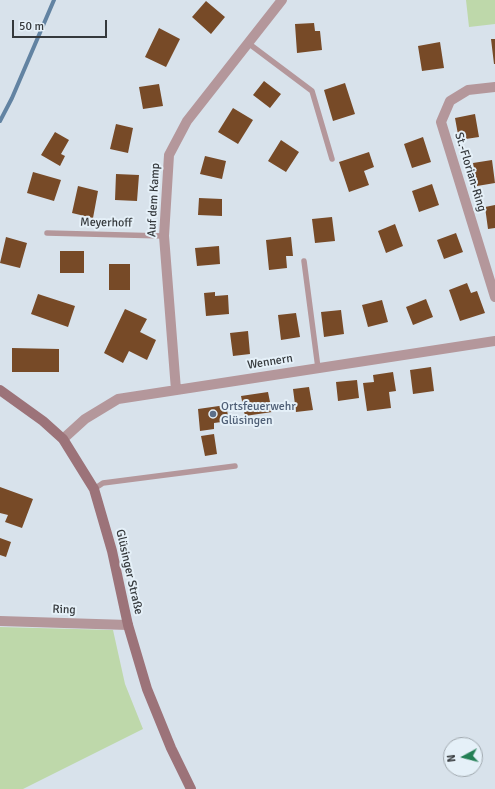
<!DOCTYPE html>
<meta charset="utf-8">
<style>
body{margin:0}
#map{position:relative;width:495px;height:789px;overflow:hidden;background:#d8e2eb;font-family:Signika,sans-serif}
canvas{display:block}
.north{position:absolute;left:443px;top:737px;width:40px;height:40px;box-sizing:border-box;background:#e5f0f8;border:1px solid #9fa7ad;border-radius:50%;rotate:263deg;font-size:11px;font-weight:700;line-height:16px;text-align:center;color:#35393c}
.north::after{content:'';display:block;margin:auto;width:14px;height:18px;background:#237f55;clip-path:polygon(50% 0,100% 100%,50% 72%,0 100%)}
.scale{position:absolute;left:12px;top:20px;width:95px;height:18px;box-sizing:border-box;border:2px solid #35393c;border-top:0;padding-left:5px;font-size:12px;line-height:14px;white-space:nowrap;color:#35393c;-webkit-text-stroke:3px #e5f0f8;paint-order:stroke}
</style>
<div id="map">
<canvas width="495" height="789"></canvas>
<div class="north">N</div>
<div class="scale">50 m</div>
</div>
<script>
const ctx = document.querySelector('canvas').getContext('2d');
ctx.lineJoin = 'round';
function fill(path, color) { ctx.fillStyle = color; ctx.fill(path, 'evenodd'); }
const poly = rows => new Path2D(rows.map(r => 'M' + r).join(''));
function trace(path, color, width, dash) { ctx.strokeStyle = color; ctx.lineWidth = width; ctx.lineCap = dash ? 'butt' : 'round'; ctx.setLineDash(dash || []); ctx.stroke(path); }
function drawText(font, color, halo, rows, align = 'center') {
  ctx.font = font + ' Signika,sans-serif'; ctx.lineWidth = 4; ctx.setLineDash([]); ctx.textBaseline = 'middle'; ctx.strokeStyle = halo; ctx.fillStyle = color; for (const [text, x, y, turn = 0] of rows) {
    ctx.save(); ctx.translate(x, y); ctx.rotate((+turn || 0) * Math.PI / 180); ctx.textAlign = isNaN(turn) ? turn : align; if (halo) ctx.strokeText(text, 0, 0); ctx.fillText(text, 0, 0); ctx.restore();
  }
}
fill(poly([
 [466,0,495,0,495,24,469,27],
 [0,627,113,630,125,684,143,729,23,789,0,789]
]), '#bed8aa');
trace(poly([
 [0,121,12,98,54,0]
]), '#6283a2', 4);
fill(poly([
 [206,1,225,17,211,34,192,17],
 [314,23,315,31,320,31,322,50,297,53,295,24],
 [159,28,180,39,166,67,145,57],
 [491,39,495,39,495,64,494,64],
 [440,42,444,68,422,71,418,46],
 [264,81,281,94,270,108,253,95],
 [345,83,355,114,333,121,324,90],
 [159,84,163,106,143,109,139,87],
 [233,108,253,120,238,144,218,132],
 [475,114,479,137,459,140,455,118],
 [116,124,133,128,128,153,110,149],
 [55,132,69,140,61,154,65,156,60,166,41,155],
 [423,137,431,162,412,168,404,144],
 [281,140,299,152,286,172,268,161],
 [369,152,374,167,364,171,369,185,349,192,339,162],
 [205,156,226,161,222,179,200,174],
 [492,160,495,183,477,186,473,163],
 [33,172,61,180,54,201,27,193],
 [116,174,139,175,137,201,115,200],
 [432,184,439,205,419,212,412,191],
 [78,186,98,191,93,218,72,213],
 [199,198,222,199,222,216,198,215],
 [495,205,495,228,488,229,485,207],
 [332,217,335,241,315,243,312,219],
 [395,224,403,246,386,253,378,231],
 [456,233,463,252,444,259,437,240],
 [6,237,27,243,20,268,0,263],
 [291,237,293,256,286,256,287,268,269,270,266,240],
 [219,246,220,264,197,266,195,248],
 [60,251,84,251,84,273,60,273],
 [109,264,130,264,130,290,109,290],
 [467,283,471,293,477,291,485,313,460,321,449,290],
 [215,292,215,296,228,295,229,314,206,316,204,293],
 [38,294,75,306,68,327,31,314],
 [426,299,433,317,413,325,406,307],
 [382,300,388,322,368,327,362,305],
 [125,309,147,319,140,332,156,340,147,360,129,351,123,363,104,353],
 [341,310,344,334,324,337,321,312],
 [296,313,300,337,281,340,278,315],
 [248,331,250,354,233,356,230,333],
 [12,348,59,349,59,372,12,372],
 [431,367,434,391,413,394,410,370],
 [393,372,396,391,389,392,391,408,367,411,363,383,374,382,373,375],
 [357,380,359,398,338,401,336,382],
 [309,387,313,410,296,412,293,389],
 [268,392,272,412,245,416,241,396],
 [226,405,229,421,214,423,214,429,200,431,198,409],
 [214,434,217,454,205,456,201,436],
 [0,487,33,499,22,528,5,522,8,515,0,513],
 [0,538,11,542,6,557,0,555]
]), '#774a27');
trace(poly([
 [248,43,312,91,332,159],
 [47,233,164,236],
 [304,261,318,368],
 [94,489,103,483,235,466]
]), '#b4979b', 5.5);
trace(poly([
 [495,87,468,90,450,101,441,122,495,297],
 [176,390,164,236,169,155,187,121,282,0],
 [63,439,85,419,118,399,495,341],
 [0,621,128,625]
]), '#b4979b', 10);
trace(poly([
 [0,390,43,421,63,439,94,489,112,551,128,625,147,689,171,748,191,789]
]), '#9c7379', 10);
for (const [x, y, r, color] of [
 [213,414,4,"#5c6f8a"]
]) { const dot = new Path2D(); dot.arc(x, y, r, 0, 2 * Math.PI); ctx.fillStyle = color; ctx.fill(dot); trace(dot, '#e5f0f8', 1.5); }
drawText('12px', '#35393c', '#e5f0f8', [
 ["St.-Florian-Ring",470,172,73],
 ["Auf dem Kamp",154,200,-87],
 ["Meyerhoff",106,223,1],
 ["Wennern",270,362,-9],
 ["Glüsinger Straße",129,572,77],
 ["Ring",64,610,2]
]);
drawText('12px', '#4e5e75', '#e5f0f8', [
 ["Ortsfeuerwehr",221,407],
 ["Glüsingen",221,421]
], 'left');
</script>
